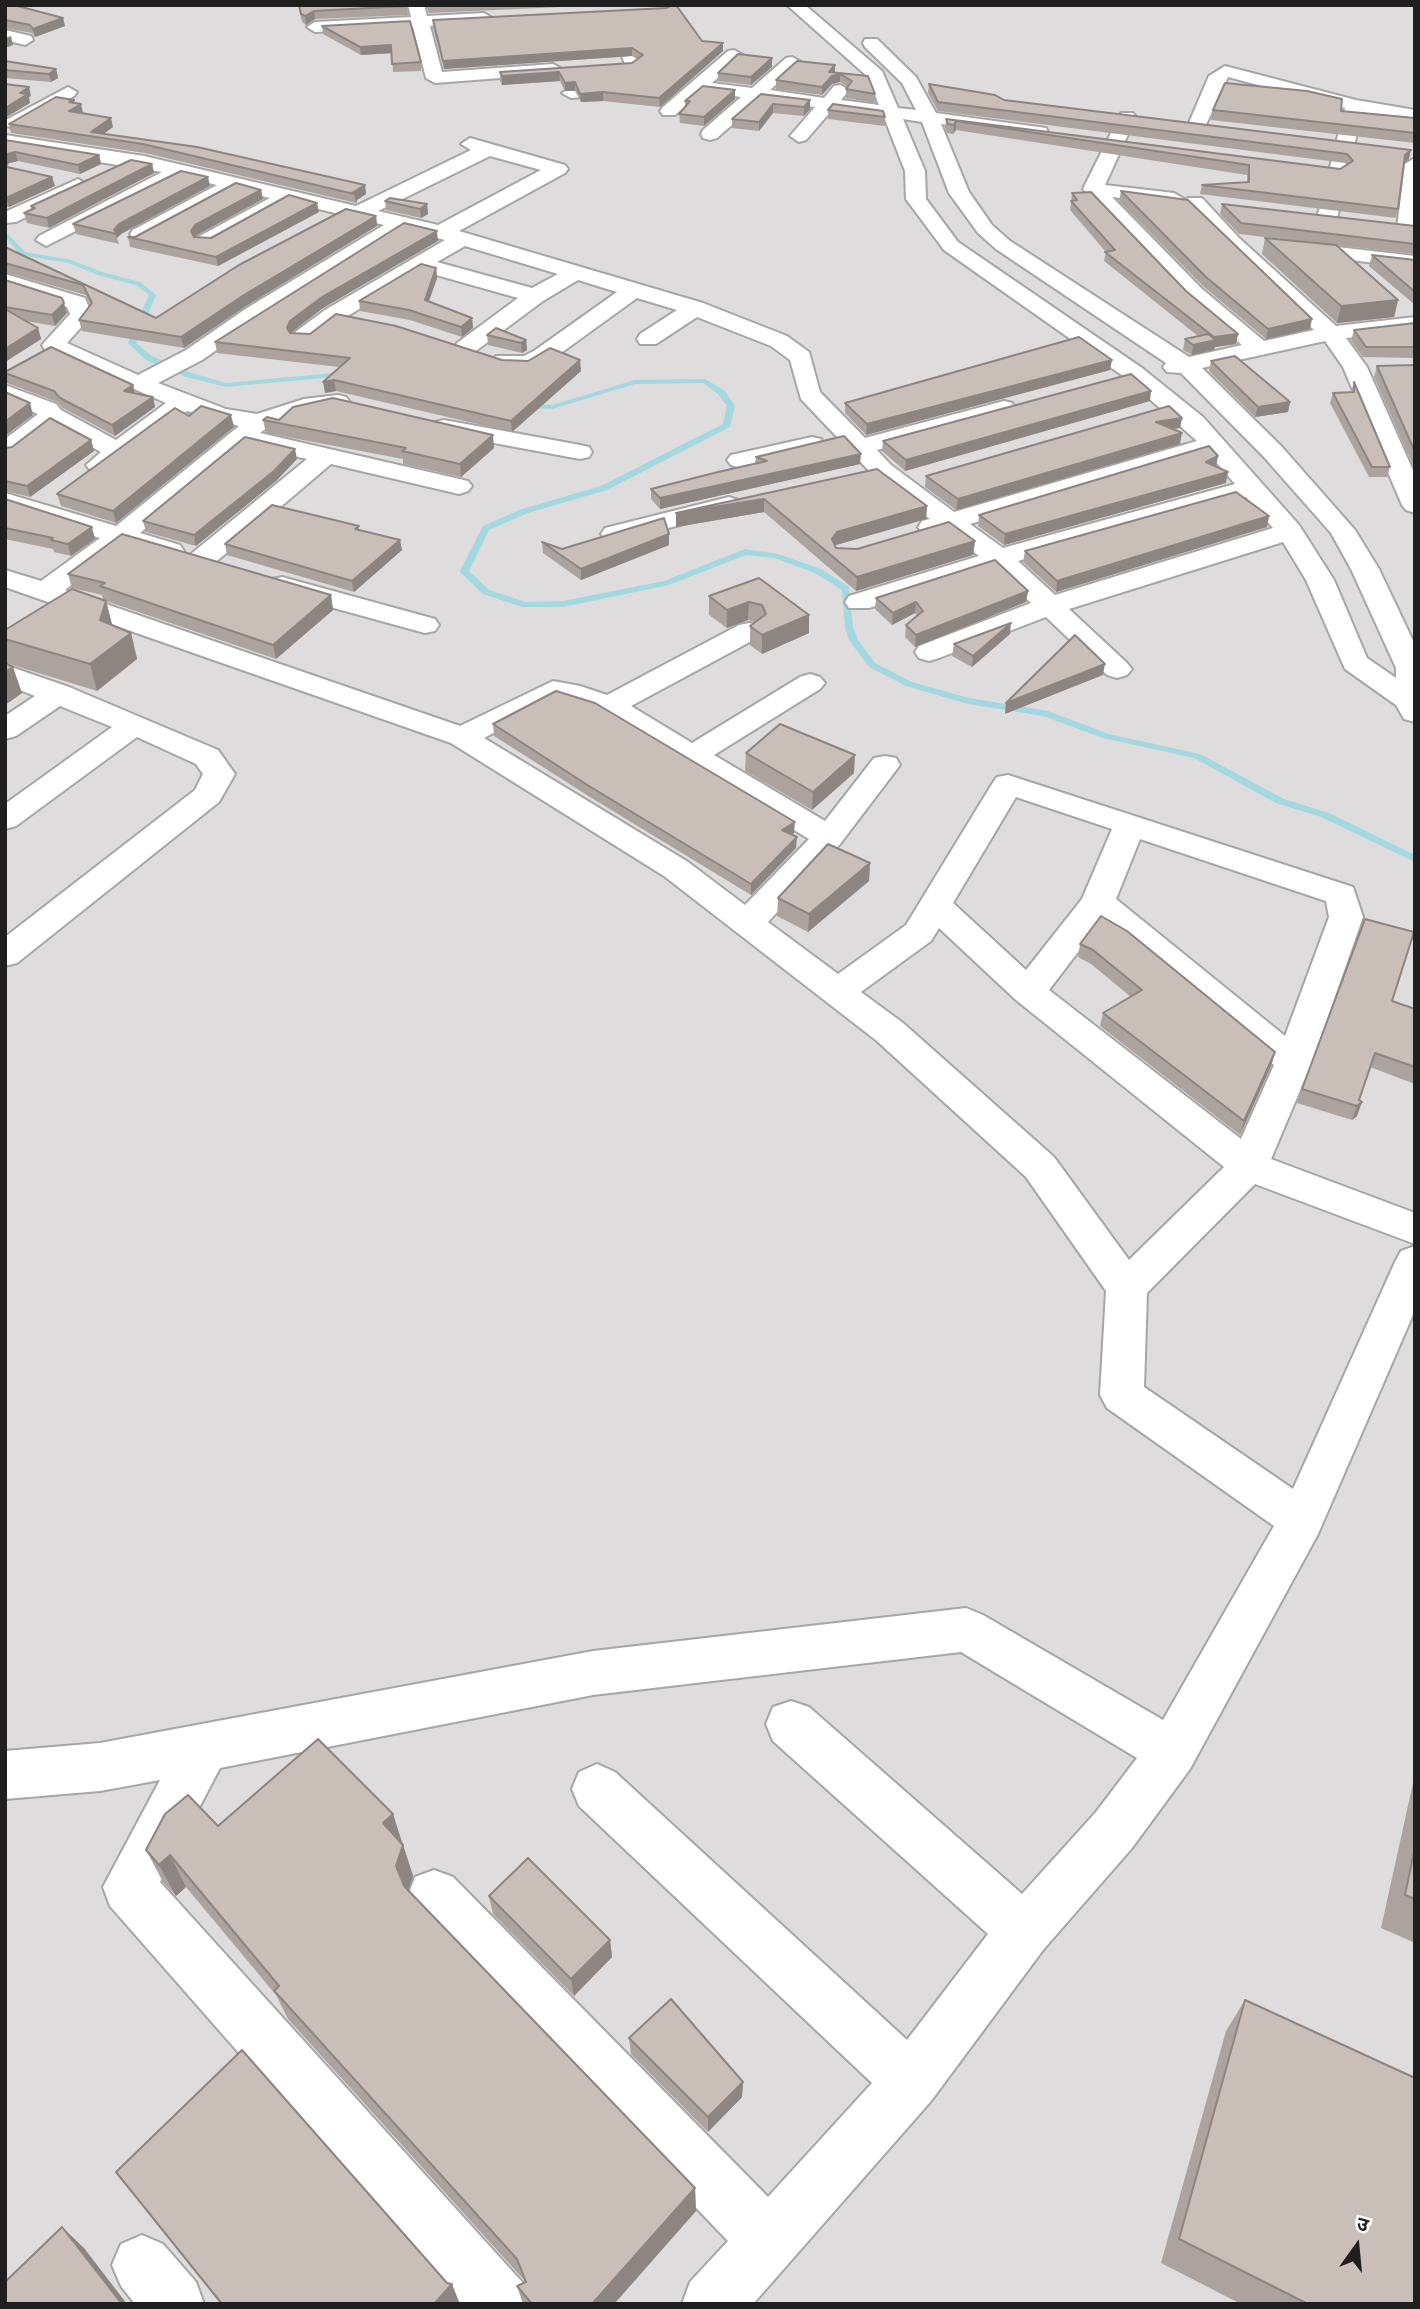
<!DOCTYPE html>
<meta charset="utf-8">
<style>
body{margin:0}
#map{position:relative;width:1420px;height:2309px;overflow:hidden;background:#f1ece5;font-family:Overpass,"Noto Sans Devanagari",sans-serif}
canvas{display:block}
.frame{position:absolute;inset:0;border:7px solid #1f1f1f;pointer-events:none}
.north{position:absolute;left:1322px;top:2211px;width:70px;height:70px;-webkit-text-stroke:5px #fff;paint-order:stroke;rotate:15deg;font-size:19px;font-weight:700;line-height:28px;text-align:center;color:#1f1f1f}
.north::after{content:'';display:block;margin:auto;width:24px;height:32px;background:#1f1f1f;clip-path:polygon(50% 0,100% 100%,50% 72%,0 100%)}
</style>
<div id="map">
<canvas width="1420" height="2309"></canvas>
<div class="frame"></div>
<div class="north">उ</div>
</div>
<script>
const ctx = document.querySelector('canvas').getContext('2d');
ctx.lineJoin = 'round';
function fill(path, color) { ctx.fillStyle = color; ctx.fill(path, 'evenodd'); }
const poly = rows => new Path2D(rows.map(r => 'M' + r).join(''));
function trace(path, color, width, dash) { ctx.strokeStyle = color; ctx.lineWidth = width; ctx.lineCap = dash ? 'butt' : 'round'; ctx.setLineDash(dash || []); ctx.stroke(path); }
fill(poly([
 [5,5,1415,5,1415,2304,5,2304]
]), '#dedcdc');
fill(poly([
 [5,231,25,252,71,260,105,273,140,282,156,295,136,343,152,356,192,373,226,383,344,372,348,374,344,376,226,387,186,377,146,360,128,343,149,295,136,285,101,276,68,263,21,255,5,237,5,231],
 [705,379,724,390,735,406,730,427,607,490,528,513,489,530,469,571,489,590,526,602,563,601,664,581,745,549,778,554,821,569,849,587,853,627,858,640,875,663,912,682,969,698,1048,711,1109,734,1200,754,1284,799,1329,813,1415,855,1415,862,1321,817,1276,803,1194,758,1103,738,1043,716,968,704,906,686,869,667,849,640,845,627,842,590,815,573,774,558,746,555,669,585,563,607,522,607,483,594,461,573,460,571,483,526,522,509,601,486,723,424,727,406,718,394,703,383,635,384,552,409,526,408,522,406,523,404,552,405,635,380,705,379]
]), '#a3d8e1');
const street = poly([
 [408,5,424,5,427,16,484,13,492,18,484,23,430,26,442,72,553,64,562,69,553,74,435,83,426,78,413,27,315,32,307,27,315,22,411,17,408,5],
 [787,5,805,5,882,71,898,108,916,110,902,83,865,47,863,43,865,39,877,39,916,77,936,113,1046,128,1048,132,1046,136,1039,138,941,124,969,192,992,225,1010,241,1189,357,1242,345,1186,299,1083,189,1121,113,1133,113,1136,117,1105,185,1174,193,1184,199,1174,205,1112,197,1202,289,1264,341,1314,330,1225,246,1188,206,1185,202,1188,198,1202,198,1239,238,1336,326,1415,317,1415,331,1346,338,1367,367,1415,475,1415,513,1406,510,1402,505,1343,367,1325,341,1202,368,1282,447,1355,530,1379,569,1415,645,1415,722,1404,719,1396,705,1345,669,1306,580,1283,542,1069,609,1127,663,1132,669,1127,675,1117,678,1107,675,1046,617,939,658,929,661,919,658,915,652,919,646,1031,603,994,568,869,608,849,608,845,602,849,596,979,556,946,531,931,535,922,533,918,527,922,521,930,519,873,475,801,399,790,360,771,346,697,317,656,344,640,344,637,339,640,334,677,310,637,298,550,361,527,370,504,368,496,366,492,361,496,356,524,356,534,351,617,292,578,280,543,301,473,353,465,355,454,348,457,343,518,298,422,271,341,320,310,343,294,343,291,338,294,333,325,310,445,240,405,230,263,318,202,360,158,383,226,409,257,414,304,399,338,395,346,397,350,402,346,407,308,413,268,427,260,433,468,481,472,486,468,491,459,494,331,464,211,566,191,566,188,560,191,554,307,459,246,445,140,533,180,545,184,551,180,557,171,559,124,545,65,590,460,726,553,681,580,686,607,695,739,625,749,623,759,625,763,631,759,637,631,706,692,743,800,677,810,674,820,677,825,683,820,689,714,755,825,821,874,758,885,756,896,758,900,765,840,844,768,922,838,974,906,925,992,784,997,777,1008,775,1353,887,1363,917,1312,1062,1271,1159,1415,1213,1415,1244,1255,1184,1147,1293,1144,1387,1293,1489,1395,1262,1401,1251,1415,1246,1415,1310,1318,1534,1190,1769,1132,1848,1043,1950,931,2101,753,2304,682,2304,690,2282,728,2241,415,1915,408,1896,415,1877,434,1870,453,1877,768,2197,872,2083,579,1806,572,1789,579,1772,597,1764,615,1772,907,2040,988,1934,773,1741,766,1724,773,1707,791,1701,809,1707,1022,1894,1096,1812,1137,1758,961,1652,593,1695,220,1768,160,1882,522,2282,530,2304,459,2304,110,1906,103,1887,160,1780,100,1791,5,1799,5,1751,100,1743,593,1651,966,1608,983,1615,1163,1720,1274,1526,1107,1408,1100,1395,1106,1291,1026,1177,877,1041,664,876,451,743,5,587,5,570,41,581,100,538,5,509,5,493,116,526,239,426,187,411,108,470,99,473,90,470,86,465,101,452,53,426,14,456,5,458,5,439,38,414,5,400,5,385,56,404,61,410,116,440,166,403,45,350,42,345,70,314,67,307,5,287,5,274,85,298,92,315,67,343,138,375,186,350,247,308,384,225,290,202,212,245,198,245,195,241,198,237,270,198,237,190,147,238,133,238,130,234,133,230,217,185,182,177,46,246,36,240,39,236,162,172,5,147,5,135,144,156,356,206,471,150,461,144,470,138,565,165,568,169,565,173,459,231,703,303,787,336,809,352,820,392,865,438,1004,401,1012,403,1016,408,1012,413,877,450,891,465,954,512,1197,441,1126,378,944,250,906,199,905,171,884,117,832,110,806,140,799,142,790,136,815,107,760,100,717,138,710,140,703,138,701,134,703,130,741,97,702,92,675,115,663,115,660,111,663,107,728,51,734,50,743,55,712,83,752,88,786,58,792,57,801,62,770,90,824,98,834,86,840,85,849,90,841,100,879,105,868,77,787,5],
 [903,119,922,122,949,193,978,233,996,249,1166,363,1163,367,1167,372,1181,373,1264,457,1331,533,1351,569,1396,668,1396,678,1367,658,1334,580,1299,525,1203,417,1142,368,958,242,926,199,925,171,903,119],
 [490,156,541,170,438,225,378,211,490,156],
 [465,246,558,274,532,288,437,262,465,246],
 [1208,453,1235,484,1003,548,970,524,1208,453],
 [1246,497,1273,528,1055,595,1018,561,1246,497],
 [557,699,598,712,809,839,745,905,688,862,484,738,557,699],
 [1016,797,1112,829,1082,899,1026,970,953,903,1016,797],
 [1140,839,1326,901,1329,917,1285,1036,1116,899,1140,839],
 [1101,922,1274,1065,1241,1139,1049,990,1101,922],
 [939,928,1016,1000,1224,1167,1129,1260,1054,1157,903,1023,861,992,931,941,939,928],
 [600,15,606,17,611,27,622,28,632,38,652,88,649,92,571,98,562,93,571,88,632,83,616,40,597,32,592,20,600,15],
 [5,30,31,36,33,40,25,45,5,40,5,30],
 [1225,66,1356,100,1415,110,1415,121,1362,112,1337,218,1334,222,1320,222,1317,218,1345,108,1228,77,1204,129,1190,129,1188,125,1209,76,1225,66],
 [68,87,77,92,74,96,20,128,5,126,6,120,68,87],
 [1415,158,1415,232,1407,234,1397,228,1405,164,1415,158],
 [78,179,88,185,85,189,16,222,5,223,5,212,78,179],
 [1294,242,1415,256,1415,268,1287,252,1284,248,1287,244,1294,242],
 [444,420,580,445,589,447,592,452,589,457,580,459,435,432,432,427,435,422,444,420],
 [812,437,821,439,824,444,821,449,740,468,731,465,727,460,731,455,812,437],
 [729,497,738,500,742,505,738,510,614,542,605,540,601,534,605,528,729,497],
 [282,577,435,619,439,625,435,631,425,633,272,591,268,585,272,579,282,577],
 [5,665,69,687,218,750,235,774,219,802,17,963,5,966,5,937,195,790,203,774,196,764,137,737,16,826,5,829,5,804,112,727,60,706,16,736,5,739,5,716,35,696,5,684,5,665],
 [142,2235,163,2244,196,2282,204,2304,135,2304,121,2286,112,2265,121,2244,142,2235]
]);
trace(street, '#a6a6a6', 4);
fill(street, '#fff');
fill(poly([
 [5,5,63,18,65,26,35,37,32,33,5,28],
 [298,5,407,5,408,15,315,19,306,25,302,22],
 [426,5,605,5,429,13],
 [433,20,723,43,723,51,660,107,603,101,581,102,575,91,565,91,560,81,502,85,500,81,500,72,632,63,637,59,632,56,444,69,433,28],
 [322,26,421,62,421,71,393,72,392,53,361,55,323,34],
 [772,58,772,67,751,85,718,81,718,73],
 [5,61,56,69,58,78,51,82,5,78],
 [835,65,835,73,868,76,875,94,875,103,846,98,846,89,848,87,840,82,832,84,822,95,776,89,776,80],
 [929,84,1004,100,1409,159,1404,163,1398,209,1396,218,1200,194,1202,185,1247,182,1247,175,956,130,953,134,947,133,945,128,946,119,1340,169,1347,165,1345,163,938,111,928,93],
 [735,90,735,99,704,126,680,123,679,114,685,107,685,101],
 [761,94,810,100,810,109,804,116,773,113,759,131,732,128,732,119],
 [74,103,83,113,113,127,103,134,365,185,366,194,357,200,357,202,356,203,145,153,11,133,9,124],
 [828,110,885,117,885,126,828,119],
 [1213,110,1341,111,1415,118,1415,143,1211,120],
 [5,140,99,155,101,164,80,174,18,161,9,163,7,167,52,177,55,186,9,207,5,206],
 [152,164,154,173,49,228,27,223,24,213,31,209,31,206],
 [210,186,121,234,117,238,119,244,76,234,73,224],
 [261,190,263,199,197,235,195,237,211,238,319,212,218,266,130,247,128,237,135,237],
 [1121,191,1310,329,1266,339,1204,287,1119,201],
 [1072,193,1186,291,1238,334,1236,344,1215,347,1214,350,1192,355,1183,350,1185,339,1198,336,1104,261,1106,252,1070,210],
 [385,201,427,204,428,214,421,218,386,210],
 [1222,204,1415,226,1415,254,1336,245,1398,300,1394,317,1337,323,1262,254,1265,238,1334,245,1239,234,1220,214],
 [376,216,377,226,246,306,184,348,82,331,79,320,90,305,86,295,5,272,5,247,156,318],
 [438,241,323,308,292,332,291,333,502,360,581,371,512,432,336,391,325,393,339,367,217,353,215,342],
 [1372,255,1415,260,1415,305,1369,266],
 [436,268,437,278,429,301,472,318,473,328,462,337,410,320,360,311,359,301],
 [5,280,67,313,55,326,26,321,38,328,41,339,5,362],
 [1415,323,1415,358,1363,357,1351,341,1354,330],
 [487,335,526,340,527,350,522,353,488,345],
 [1211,361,1290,402,1288,412,1255,417,1209,371],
 [1415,365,1415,470,1374,377,1377,366],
 [1110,370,866,435,845,413,845,403],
 [5,372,133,385,135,393,153,397,155,407,115,436,63,408,57,402,7,383],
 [1354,382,1390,467,1387,477,1369,477,1330,403,1333,393,1351,392],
 [1150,401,905,471,882,451,883,441],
 [189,416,234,427,116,523,61,506,57,494],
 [1182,418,1180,428,1174,429,1180,444,956,510,925,487,926,476],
 [263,420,279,420,494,448,461,477,403,464,403,459,266,433],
 [91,440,94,451,30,497,5,491,5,448],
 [756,457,860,464,660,509,651,499,651,489,755,463],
 [297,459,276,481,196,546,146,532,143,521],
 [1216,466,1226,483,1004,545,978,526,979,515],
 [877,469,927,506,926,519,836,545,836,548,857,549,975,541,973,555,856,591,764,512,676,527,676,513],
 [5,499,95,539,71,556,54,552,53,549,5,539],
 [1269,516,1267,527,1056,592,1023,562,1025,551],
 [359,526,359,530,402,550,354,592,227,555,225,544],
 [669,534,669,545,581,580,543,553,542,542,562,549],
 [68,574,331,595,333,610,276,659,106,601,112,625,131,633,137,659,97,691,6,663,22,693,5,705,5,630,103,600,102,595,72,588],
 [759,578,809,633,762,654,750,645,750,626,755,622,748,620,727,628,709,615,709,596],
 [1028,591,1026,602,915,647,905,637,906,625,917,616,915,613,892,625,875,609,876,598],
 [1010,634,972,667,952,656,954,644],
 [493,724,794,833,792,834,796,848,751,895,590,797,494,736],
 [746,753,854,773,812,810,745,771],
 [870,863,869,881,808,932,777,916,778,898],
 [1101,916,1275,1052,1271,1066,1240,1135,1100,1026,1103,1013,1131,997,1091,964,1078,957,1080,944],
 [1392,1001,1415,1009,1415,1084,1370,1067,1359,1100,1357,1116,1352,1120,1297,1103,1302,1089],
 [1415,1774,1415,1943,1381,1928],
 [393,1814,413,1876,408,1890,695,2188,696,2211,614,2304,523,2304,517,2286,525,2283,524,2280,288,2019,276,1995,186,1887,176,1896,163,1882,146,1850,218,1826],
 [489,1896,610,1940,612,1957,574,1996,493,1914],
 [1245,2000,1415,2304,1241,2304,1161,2263,1226,2031],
 [629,2038,743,2082,742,2097,708,2132,631,2054]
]), '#ada39e');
fill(poly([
 [314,11,315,19,306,25,305,16],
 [63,18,65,26,35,37,33,29],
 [11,36,13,45,5,48,5,38],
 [723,43,723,51,660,107,659,98],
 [391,45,392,53,361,55,360,47],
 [632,48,632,56,444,69,443,61],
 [772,58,772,67,751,85,751,77],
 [835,65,835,73,840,74,840,82,832,84,822,95,822,87,829,72],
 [56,69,58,78,51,82,49,74],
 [559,72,560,81,502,85,502,76],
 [575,82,575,91,565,91,565,83],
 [29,87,31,96,29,97,30,103,5,118,5,108,20,93],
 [735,90,735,99,704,126,704,117],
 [603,92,603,101,581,102,580,94],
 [74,100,75,108,81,104,83,113,71,120,69,102],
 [810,100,810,109,804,116,804,107],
 [773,104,773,113,759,131,759,122],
 [111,118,113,127,98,138,91,132],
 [956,121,956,130,953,134,954,125],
 [1411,150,1409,159,1402,164,1405,155],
 [15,152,18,161,9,163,5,169,5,156,7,154],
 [99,155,101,164,80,174,78,165],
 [152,164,154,173,49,228,47,218],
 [52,177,55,186,9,207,6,198],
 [208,177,210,186,121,234,117,238,114,230,119,224],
 [365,185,366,194,357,200,357,202,356,203,354,194,352,193],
 [261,190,263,199,197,235,192,241,191,231,195,225],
 [317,203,319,212,218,266,216,257],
 [427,204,428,214,421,218,420,209],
 [376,216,377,226,246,306,184,348,181,337,244,295],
 [437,231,438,241,323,308,292,332,289,339,287,328,290,321,322,297],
 [436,268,437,278,426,309,425,300],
 [1398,300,1394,317,1337,323,1341,306],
 [64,303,67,313,55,326,52,315],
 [472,318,473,328,462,337,461,327],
 [1312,319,1310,329,1266,339,1268,329],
 [38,328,41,339,5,362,5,349],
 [1238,334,1236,344,1215,347,1214,350,1192,355,1193,345,1214,337],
 [526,340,527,350,522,353,521,343],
 [580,360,581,371,512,432,511,421],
 [1112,360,1110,370,866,435,867,424],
 [334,380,336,391,325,393,323,382],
 [133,385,135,395,124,391],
 [1151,391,1150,401,905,471,906,460],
 [153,397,155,407,115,436,112,425],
 [1290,402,1288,412,1255,417,1258,407],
 [30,403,33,415,5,436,5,422],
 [231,415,234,427,116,523,113,511],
 [1182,418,1180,428,1155,432,1156,422],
 [1182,433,1180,444,956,510,958,499],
 [493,435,494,448,461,477,460,464],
 [91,440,94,451,30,497,27,486],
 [295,449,297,459,276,481,196,546,194,535],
 [861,454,860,464,660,509,660,498],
 [1218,456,1216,467,1206,462],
 [1228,472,1226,483,1004,545,1005,534],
 [764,499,764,512,676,527,676,513],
 [927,506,926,519,836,545,831,553,832,539,837,532],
 [1269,516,1267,527,1056,592,1057,581],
 [92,527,95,539,71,556,68,544],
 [669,534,669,545,581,580,581,569],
 [400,540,402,550,354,592,352,581],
 [975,541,973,555,856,591,857,577],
 [1028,591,1026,602,915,647,916,635],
 [331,595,333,610,276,659,273,645],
 [106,601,113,628,100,620],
 [749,602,748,620,727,628,727,610],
 [916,602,915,613,892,625,893,613],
 [809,615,809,633,762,654,762,635],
 [1011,623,1010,634,972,667,973,656],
 [131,633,137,659,97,691,90,664],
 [1105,664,1103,675,1005,714,1006,703],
 [13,667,22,693,5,705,5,672],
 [855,755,854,773,812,810,813,792],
 [795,822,794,833,781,841,782,830],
 [797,837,796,848,751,895,751,884],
 [870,863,869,881,808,932,809,914],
 [1275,1052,1271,1066,1240,1135,1244,1121],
 [1362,1102,1357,1116,1352,1120,1357,1106],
 [393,1814,403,1846,383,1823],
 [403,1845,413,1876,406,1897,396,1866],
 [170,1855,186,1887,176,1896,159,1865],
 [610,1940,612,1957,574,1996,571,1979],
 [743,2082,742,2097,708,2132,708,2117],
 [695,2188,696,2211,614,2304,592,2304],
 [62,2227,84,2248,127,2304,122,2304],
 [452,2284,460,2304,434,2304]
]), '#8d8581');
const building = poly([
 [5,5,14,5,63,18,33,29,30,25,5,20,5,5],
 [299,5,407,5,407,6,314,11,305,16,301,14,299,5],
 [672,5,676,5,702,41,723,43,659,98,603,92,580,94,575,82,565,83,559,72,502,76,500,72,632,63,643,55,632,48,443,61,433,20,666,8,672,5],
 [410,21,421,62,392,64,391,45,360,47,322,26,410,21],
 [738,54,772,58,751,77,718,73,738,54],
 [5,61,56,69,49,74,5,70,5,61],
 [797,61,835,65,829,72,868,76,875,94,846,89,852,81,840,74,832,76,822,87,776,80,797,61],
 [1225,83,1307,91,1342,99,1341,111,1415,118,1415,133,1213,110,1225,83],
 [5,84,29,87,20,93,28,94,5,108,5,84],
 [929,84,995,95,1004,100,1411,150,1405,155,1398,209,1202,185,1249,182,1249,165,956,121,954,125,948,124,946,119,1340,169,1353,161,1347,154,938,102,929,84],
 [703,86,735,90,704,117,679,114,690,101,685,101,703,86],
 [761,94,810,100,804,107,773,104,759,122,732,119,761,94],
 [56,97,74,100,69,102,81,104,69,111,111,118,91,132,197,147,365,185,352,193,356,193,354,194,143,144,9,124,56,97],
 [833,104,883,111,885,117,828,110,833,104],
 [5,140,99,155,78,165,15,152,7,154,5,156,5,140],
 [131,160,152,164,47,218,24,213,35,208,31,206,131,160],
 [5,165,7,167,52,177,6,198,5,165],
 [181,171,208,177,119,224,114,230,117,234,73,224,181,171],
 [236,183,261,190,195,225,191,231,194,237,211,238,289,195,317,203,216,257,128,237,135,237,236,183],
 [1121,191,1188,200,1312,319,1268,329,1206,277,1121,191],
 [1091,192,1186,291,1238,334,1214,337,1105,252,1115,250,1071,201,1077,200,1072,193,1091,192],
 [390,198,427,204,420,209,385,201,390,198],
 [1222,204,1415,226,1415,244,1241,223,1222,204],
 [346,209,376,216,244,295,181,337,79,320,92,303,83,285,5,263,5,247,156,318,239,265,346,209],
 [404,223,437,231,322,297,290,321,287,328,290,333,310,334,336,314,396,326,502,360,528,361,550,348,580,360,511,421,334,380,323,382,350,358,215,342,404,223],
 [1265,238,1336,245,1398,300,1341,306,1265,238],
 [1372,255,1415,260,1415,292,1372,255],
 [421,264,436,268,425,300,472,318,461,327,409,310,359,301,421,264],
 [5,280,62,298,64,303,52,315,5,307,5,280],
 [5,309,38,328,5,349,5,309],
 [1415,323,1415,347,1366,347,1354,330,1415,323],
 [496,328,526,340,521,343,487,335,496,328],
 [1208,334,1216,340,1193,345,1185,339,1208,334],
 [1079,337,1112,360,867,424,845,403,1079,337],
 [51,347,133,385,124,391,153,397,112,425,60,398,54,391,5,373,5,372,51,347],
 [1235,356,1290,402,1258,407,1211,361,1235,356],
 [1415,365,1415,452,1377,366,1415,365],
 [1131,374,1151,391,906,460,883,441,1131,374],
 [1354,382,1390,467,1372,467,1333,393,1354,392,1354,382],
 [5,392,30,403,5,422,5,392],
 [333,398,493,435,460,464,402,451,406,448,263,420,267,417,279,420,293,407,333,398],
 [201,406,231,415,113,511,57,494,175,408,189,416,201,406],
 [1169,406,1182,418,1156,422,1182,433,958,499,926,476,1169,406],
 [50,418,91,440,27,486,5,481,5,448,12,447,50,418],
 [844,436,861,454,660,498,651,489,718,472,767,461,756,457,844,436],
 [245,437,295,449,274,471,194,535,143,521,245,437],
 [1209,446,1218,456,1206,462,1228,472,1005,534,979,515,1209,446],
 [877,469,927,506,837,532,832,539,836,548,857,549,949,522,975,541,857,577,764,499,676,513,877,469],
 [1236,492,1269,516,1057,581,1025,551,1236,492],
 [5,499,92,527,68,544,51,540,53,538,5,528,5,499],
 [272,505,359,526,355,529,400,540,352,581,225,544,272,505],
 [664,518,669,534,581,569,542,542,562,549,664,518],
 [122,534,331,595,273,645,100,586,105,583,68,574,122,534],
 [995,560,1028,591,916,635,906,625,923,611,916,602,893,613,876,598,995,560],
 [759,578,809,615,762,635,750,626,766,614,762,605,749,602,727,610,709,596,759,578],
 [72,589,106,601,100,620,131,633,90,664,5,639,5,630,72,589],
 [1011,623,973,656,954,644,1011,623],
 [1075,635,1105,664,1006,703,1075,635],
 [5,663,13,667,5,672,5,663],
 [556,691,595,703,795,822,782,830,797,837,751,884,589,786,493,724,556,691],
 [780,724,855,755,813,792,746,753,780,724],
 [828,844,870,863,809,914,778,898,828,844],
 [1101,916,1127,931,1275,1052,1244,1121,1103,1013,1142,990,1093,950,1080,944,1101,916],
 [1365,919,1414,932,1392,1001,1415,1009,1415,1067,1375,1053,1359,1100,1362,1102,1357,1106,1302,1089,1365,919],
 [318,1739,393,1814,383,1823,403,1845,396,1866,404,1886,695,2188,592,2304,532,2304,517,2286,526,2282,517,2259,279,1996,274,1991,279,1986,170,1855,159,1865,146,1850,165,1814,188,1795,218,1826,318,1739],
 [1415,1847,1415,1899,1405,1895,1415,1847],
 [528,1858,610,1940,571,1979,489,1896,528,1858],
 [671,1999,743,2082,708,2117,629,2038,671,1999],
 [1245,2000,1415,2078,1415,2304,1308,2304,1179,2239,1245,2000],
 [242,2050,447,2283,452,2284,434,2304,222,2304,116,2172,242,2050],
 [62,2227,122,2304,5,2304,5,2282,62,2227]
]);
fill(building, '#c9beb8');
trace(building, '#8d8581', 2);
</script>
